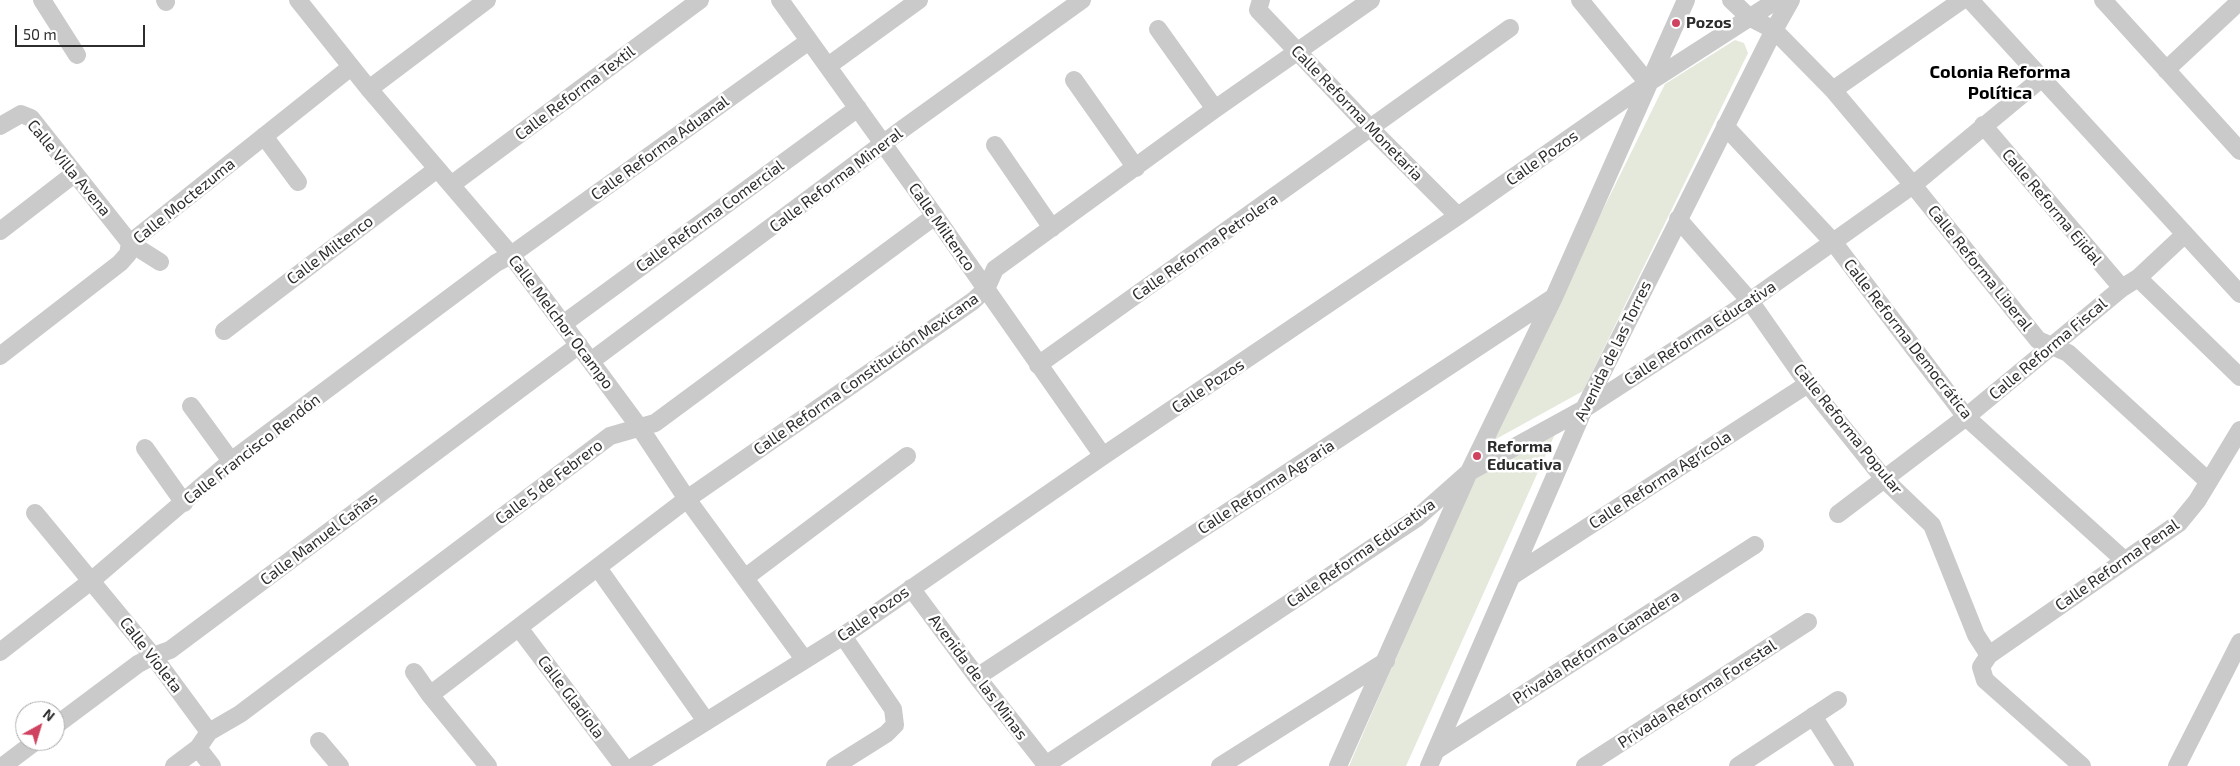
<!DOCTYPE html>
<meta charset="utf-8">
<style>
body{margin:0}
#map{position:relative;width:2240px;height:766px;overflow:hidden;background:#fff;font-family:"Exo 2",sans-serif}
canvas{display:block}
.north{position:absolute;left:15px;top:701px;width:50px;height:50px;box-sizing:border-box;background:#fff;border:1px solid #ababab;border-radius:50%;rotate:39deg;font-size:14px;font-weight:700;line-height:20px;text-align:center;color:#2d2d2d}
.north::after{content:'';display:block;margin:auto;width:18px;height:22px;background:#d04360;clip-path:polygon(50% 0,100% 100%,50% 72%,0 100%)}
.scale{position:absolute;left:15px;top:25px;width:130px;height:22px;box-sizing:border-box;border:2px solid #2d2d2d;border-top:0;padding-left:6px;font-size:15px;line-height:18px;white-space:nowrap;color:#2d2d2d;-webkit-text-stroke:4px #fff;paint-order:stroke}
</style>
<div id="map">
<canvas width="2240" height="766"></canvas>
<div class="north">N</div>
<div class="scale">50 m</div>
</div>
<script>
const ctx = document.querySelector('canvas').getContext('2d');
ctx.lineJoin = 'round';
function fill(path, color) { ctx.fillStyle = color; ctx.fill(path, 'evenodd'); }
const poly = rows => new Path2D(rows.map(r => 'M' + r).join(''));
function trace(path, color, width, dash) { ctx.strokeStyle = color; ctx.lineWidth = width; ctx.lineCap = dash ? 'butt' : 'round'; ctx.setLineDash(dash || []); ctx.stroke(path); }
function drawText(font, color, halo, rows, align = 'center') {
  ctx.font = font + ' "Exo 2",sans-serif'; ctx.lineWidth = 5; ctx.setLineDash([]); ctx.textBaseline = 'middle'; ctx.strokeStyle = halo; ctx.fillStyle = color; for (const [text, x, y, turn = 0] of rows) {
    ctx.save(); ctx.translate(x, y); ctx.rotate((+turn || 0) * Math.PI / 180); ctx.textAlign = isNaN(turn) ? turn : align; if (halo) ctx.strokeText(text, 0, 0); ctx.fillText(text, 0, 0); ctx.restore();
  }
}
fill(poly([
 [1735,40,1744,43,1748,53,1583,391,1487,444,1665,84],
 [1555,434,1406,766,1349,766,1473,480]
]), '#e4e9dc');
trace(poly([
 [42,0,77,55],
 [165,0,166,2],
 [298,0,369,89,511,255,563,324,640,428,687,499,804,659],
 [780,0,935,216,1103,456],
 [1261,0,1258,10,1371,129,1458,216],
 [1580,0,1648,83],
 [1731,0,1749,17,1774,30,1833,90,1913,185,2038,340,2068,353,2208,481],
 [1970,0,2240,294],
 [2103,0,2240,151],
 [1158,29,1215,109],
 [828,66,919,0],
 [2166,70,2240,1],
 [1074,80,1136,168],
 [369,89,487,0],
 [1833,90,1962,0],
 [1983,125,2122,288],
 [0,126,21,114,31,118,130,243,160,262],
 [1725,126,1834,243,1966,417,2124,560],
 [264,136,298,182],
 [995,145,1052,228],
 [451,185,700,0],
 [1678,219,1750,301,1808,384,1885,480,1932,525,1976,635,1989,655],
 [0,231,74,174],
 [2138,278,2240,377],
 [563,324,858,108],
 [224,331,437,169],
 [0,356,120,263,128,254,130,243,351,67],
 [591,361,904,128,1082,0],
 [1038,365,1510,28],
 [191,406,231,461],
 [145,448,184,503],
 [35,513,153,656,209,732],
 [1838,514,1966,417,2122,288,2138,278,2185,234],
 [598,568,706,721],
 [1512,576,1808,384],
 [746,577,907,456],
 [911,588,977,677,1047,766],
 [519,628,623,766],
 [0,652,91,581,231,461,496,263,511,255,809,41],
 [414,672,430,695,488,766],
 [977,677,1554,297],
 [430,695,687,499,973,301,986,289,995,269,1215,109,1371,0],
 [1813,716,1845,766],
 [55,726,138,664,153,656,170,650,579,345],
 [319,741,340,766],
 [198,748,212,766],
 [1437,750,1755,545],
 [3,766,36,741],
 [174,766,198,748,209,732,240,714,610,436,655,423,935,216],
 [635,766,843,636,1103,456,1458,216,1648,83,1777,0],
 [835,766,886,734,895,725,893,709,843,636],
 [1044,766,1417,518,1469,472,1584,409,1750,301,1913,185,2042,78],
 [1220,766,1386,661],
 [1338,766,1469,472,1554,297,1686,0],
 [1429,766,1584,409,1774,30,1791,0],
 [1585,766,1808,622],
 [1738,766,1838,700],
 [2082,766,1985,680,1981,667,1989,655,2179,523,2197,501,2240,430],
 [2177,766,2240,642]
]), '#cacaca', 18);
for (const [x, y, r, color] of [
 [1676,23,5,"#d04360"],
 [1477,456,5,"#d04360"]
]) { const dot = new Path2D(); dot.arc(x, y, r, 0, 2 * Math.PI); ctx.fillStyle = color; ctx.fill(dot); trace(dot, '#fff', 2); }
drawText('bold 16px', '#2d2d2d', '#fff', [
 ["Pozos",1686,23],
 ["Reforma",1487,447],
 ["Educativa",1487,465]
], 'left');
drawText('16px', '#2d2d2d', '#fff', [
 ["Calle Reforma Textil",575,93,-37],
 ["Calle Reforma Monetaria",1357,113,46],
 ["Calle Reforma Aduanal",660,148,-36],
 ["Calle Pozos",1542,158,-35],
 ["Calle Villa Avena",69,168,50],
 ["Calle Reforma Mineral",836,180,-37],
 ["Calle Moctezuma",184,201,-39],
 ["Calle Reforma Ejidal",2052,207,50],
 ["Calle Reforma Comercial",710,216,-36],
 ["Calle Miltenco",942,227,55],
 ["Calle Reforma Petrolera",1205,247,-35],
 ["Calle Miltenco",330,250,-37],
 ["Calle Reforma Liberal",1980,268,51],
 ["Calle Melchor Ocampo",561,322,53],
 ["Calle Reforma Educativa",1700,333,-33],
 ["Calle Reforma Democrática",1908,339,52],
 ["Calle Reforma Fiscal",2048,349,-40],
 ["Avenida de las Torres",1613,351,-64],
 ["Calle Reforma Constitución Mexicana",866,374,-35],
 ["Calle Pozos",1208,386,-34],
 ["Calle Reforma Popular",1848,429,51],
 ["Calle Francisco Rendón",252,449,-38],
 ["Calle Reforma Agrícola",1660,480,-33],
 ["Calle 5 de Febrero",549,482,-37],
 ["Calle Reforma Agraria",1266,487,-33],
 ["Calle Manuel Cañas",319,539,-37],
 ["Calle Reforma Educativa",1361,553,-35],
 ["Calle Reforma Penal",2117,565,-35],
 ["Calle Pozos",873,614,-35],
 ["Privada Reforma Ganadera",1596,647,-33],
 ["Calle Violeta",151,655,52],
 ["Avenida de las Minas",978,677,53],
 ["Privada Reforma Forestal",1697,694,-33],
 ["Calle Gladiola",571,697,53]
]);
drawText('bold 18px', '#000', '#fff', [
 ["Colonia Reforma",2000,72],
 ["Política",2000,93]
]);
</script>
